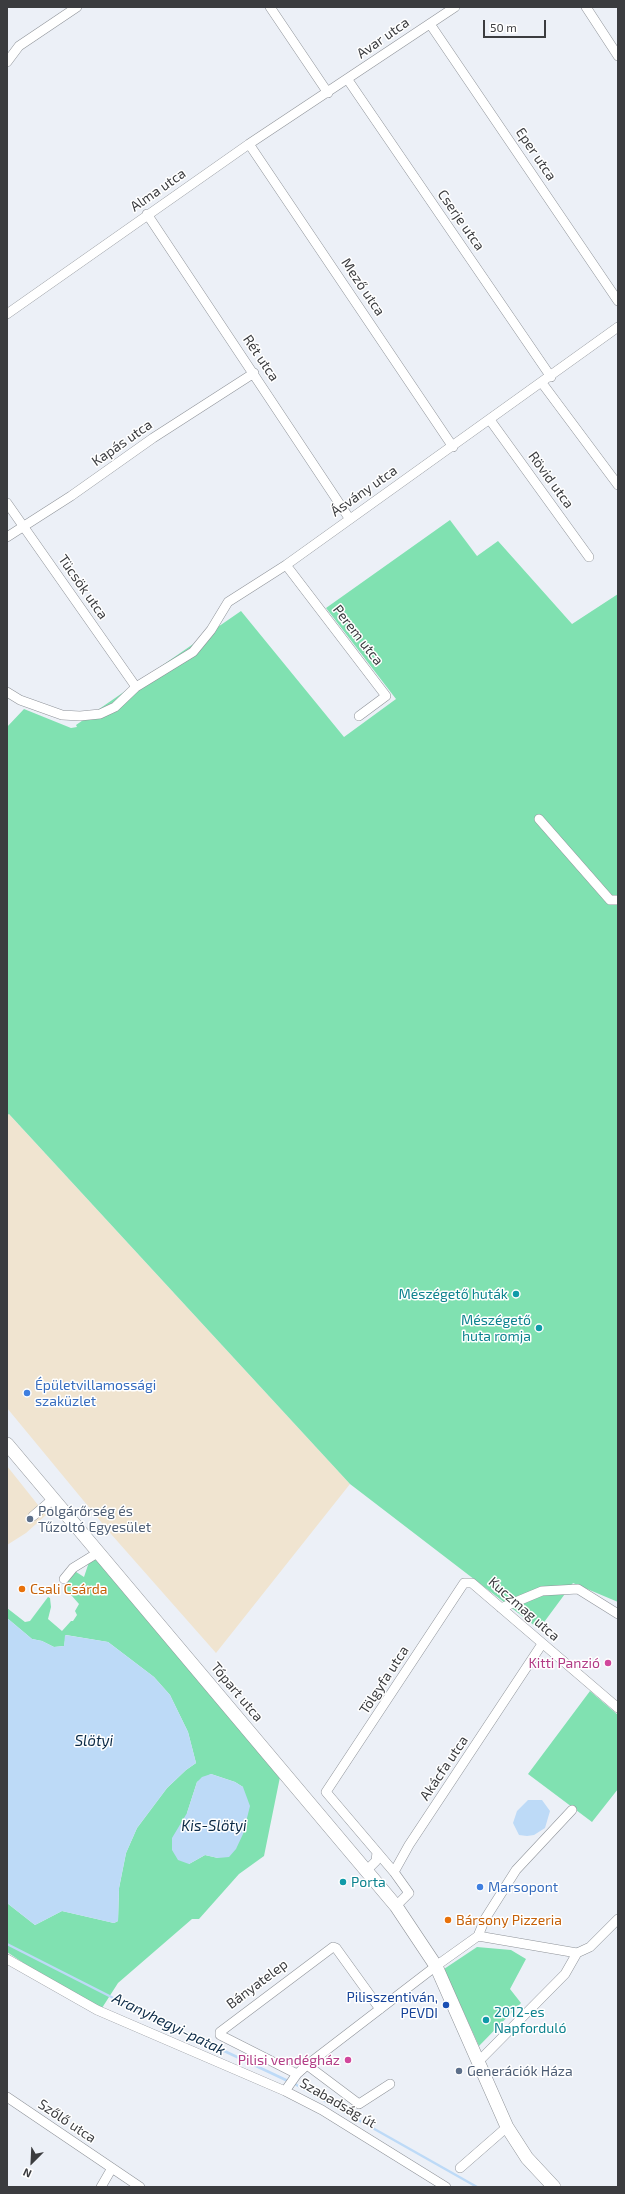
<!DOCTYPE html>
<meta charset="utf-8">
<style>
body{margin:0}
#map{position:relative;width:625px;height:2194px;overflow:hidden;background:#ecf0f7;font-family:"Exo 2",sans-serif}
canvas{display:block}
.frame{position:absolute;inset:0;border:8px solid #3b3c3f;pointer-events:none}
.north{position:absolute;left:12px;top:2142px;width:40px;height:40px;-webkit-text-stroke:3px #fff;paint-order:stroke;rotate:204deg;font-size:11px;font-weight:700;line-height:16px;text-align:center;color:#3b3c3f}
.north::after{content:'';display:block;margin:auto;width:14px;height:18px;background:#3b3c3f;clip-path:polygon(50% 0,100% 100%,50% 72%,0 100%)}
.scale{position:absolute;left:483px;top:20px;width:63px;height:18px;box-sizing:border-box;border:2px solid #3b3c3f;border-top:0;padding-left:5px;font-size:12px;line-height:14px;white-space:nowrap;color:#3b3c3f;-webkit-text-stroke:3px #fff;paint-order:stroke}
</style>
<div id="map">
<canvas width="625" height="2194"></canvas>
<div class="frame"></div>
<div class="north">N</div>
<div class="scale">50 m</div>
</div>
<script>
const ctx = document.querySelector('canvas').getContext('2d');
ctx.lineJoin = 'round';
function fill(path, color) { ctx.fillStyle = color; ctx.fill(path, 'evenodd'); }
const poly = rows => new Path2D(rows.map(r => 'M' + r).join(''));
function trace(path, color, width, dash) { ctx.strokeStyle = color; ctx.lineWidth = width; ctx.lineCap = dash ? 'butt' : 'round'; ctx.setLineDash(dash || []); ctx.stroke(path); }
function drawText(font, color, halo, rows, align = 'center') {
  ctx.font = font + ' "Exo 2",sans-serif'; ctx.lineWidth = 3; ctx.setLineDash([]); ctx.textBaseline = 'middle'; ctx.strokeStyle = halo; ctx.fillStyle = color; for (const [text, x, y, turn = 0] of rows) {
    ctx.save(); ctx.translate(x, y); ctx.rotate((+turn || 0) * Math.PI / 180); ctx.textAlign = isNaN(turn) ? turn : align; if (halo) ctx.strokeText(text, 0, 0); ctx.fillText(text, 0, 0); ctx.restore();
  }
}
fill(poly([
 [8,1113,350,1484,216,1653,111,1534,7,1408],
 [7,1466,46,1515,26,1533,7,1545]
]), '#f0e4d0');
fill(poly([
 [450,520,477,556,498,541,572,624,618,594,618,1602,573,1583,539,1629,350,1484,9,1114,7,1115,7,727,24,709,71,728,77,727,76,725,241,611,344,737,396,699,326,608],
 [97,1559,280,1777,264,1856,239,1874,199,1919,192,1919,118,1983,102,2008,31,1968,7,1952,7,1903,35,1925,62,1911,114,1923,118,1921,119,1888,126,1853,137,1828,167,1788,186,1770,196,1763,188,1732,170,1695,154,1677,108,1642,66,1635,64,1646,54,1647,42,1641,32,1639,7,1618,7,1608,25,1622,30,1621,48,1597,50,1598,51,1607,48,1619,62,1631,71,1621,73,1621,77,1615,75,1611,79,1604,65,1588,70,1568,84,1577,89,1562],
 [211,1774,235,1782,243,1787,218,1858,205,1855,189,1864,187,1813,197,1782],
 [590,1691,618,1715,618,1789,592,1822,528,1774],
 [477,1947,511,1950,526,1959,510,1989,521,2003,479,2046,444,1969]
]), '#80e1b1');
fill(poly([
 [7,1618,32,1639,42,1641,54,1647,64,1646,65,1635,108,1642,154,1677,170,1695,188,1732,196,1763,186,1770,167,1788,137,1828,126,1853,119,1888,118,1921,114,1923,62,1911,35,1925,7,1903],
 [211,1774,235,1782,243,1787,250,1806,243,1834,236,1849,229,1857,218,1858,205,1855,189,1864,178,1860,172,1850,172,1838,187,1813,197,1782,202,1777],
 [528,1800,542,1800,550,1811,545,1828,534,1835,527,1836,519,1835,513,1823,517,1811]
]), '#bddaf7');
trace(poly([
 [7,1944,133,2008,288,2081],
 [293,2083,477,2187]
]), '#bddaf7', 2.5);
const street = poly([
 [270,7,328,93],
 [586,7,618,56],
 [430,24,618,301],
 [7,62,19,46,77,7],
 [348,80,551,377],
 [249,144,453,447],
 [147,214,349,518],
 [7,314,249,144,455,7],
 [542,383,618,485],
 [490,420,589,557],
 [7,503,136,687],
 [7,537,71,496,153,438,254,373],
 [286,565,386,696,359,716],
 [7,692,20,700,62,715,80,716,100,714,115,707,136,687,193,652,211,630,228,602,286,565,618,327],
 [539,819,610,900,618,900],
 [33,1516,53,1499],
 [64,1579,73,1568,99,1552],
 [501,1608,542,1591,578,1589,618,1614],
 [377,1852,394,1872],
 [367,1870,376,1861,377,1852,326,1792,464,1583,472,1583,618,1708],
 [396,1906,409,1893,394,1872,409,1845,542,1644],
 [478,1936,485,1919,516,1870,572,1810],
 [478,1936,577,1953,590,1947,618,1919],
 [7,1959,97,2010,285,2091,322,2110,446,2187],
 [478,2062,565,1974,577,1953],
 [307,2065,359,2104,390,2084],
 [297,2074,220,2035,220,2032,333,1947,336,1948,380,2009],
 [285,2091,297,2074,307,2065,436,1966,478,1936],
 [7,2097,140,2187],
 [460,2168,507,2127],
 [101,2187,112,2168]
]);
const secondary = poly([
 [7,1444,396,1906,436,1966,507,2127,527,2158,554,2187]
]);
trace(street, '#8f9399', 10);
trace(secondary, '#8f9399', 14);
trace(street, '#fff', 9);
trace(secondary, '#fff', 13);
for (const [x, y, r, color] of [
 [516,1294,4,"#0f9aa8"],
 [539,1328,4,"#0f9aa8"],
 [27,1393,4,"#3f7fe0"],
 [30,1519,4,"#5c6f8a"],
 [22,1589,4,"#e8710a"],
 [608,1663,4,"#d1479c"],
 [343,1882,4,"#0f9aa8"],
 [480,1887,4,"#3f7fe0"],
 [448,1920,4,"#e8710a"],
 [446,2005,4,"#1a4fb4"],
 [486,2020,4,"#0f9aa8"],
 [348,2060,4,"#d1479c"],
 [459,2071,4,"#5c6f8a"]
]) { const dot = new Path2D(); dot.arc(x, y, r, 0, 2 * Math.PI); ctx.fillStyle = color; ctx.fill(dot); trace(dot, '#fff', 1.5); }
drawText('14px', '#3b3c3f', '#fff', [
 ["Avar utca",383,38,-35],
 ["Eper utca",536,154,56],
 ["Alma utca",158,190,-35],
 ["Cserje utca",461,220,55],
 ["Mező utca",363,287,56],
 ["Rét utca",261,358,56],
 ["Kapás utca",122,443,-35],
 ["Rövid utca",551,480,54],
 ["Ásvány utca",364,491,-35],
 ["Tücsök utca",83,587,55],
 ["Perem utca",358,635,52],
 ["Kuczmag utca",524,1609,41],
 ["Tölgyfa utca",384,1680,-57],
 ["Tópart utca",237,1692,50],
 ["Akácfa utca",444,1768,-56],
 ["Bányatelep",257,1984,-37],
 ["Szabadság út",338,2103,30],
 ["Szőlő utca",67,2121,34]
]);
drawText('14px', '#0d838f', '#fff', [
 ["Mészégető huták",508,1294],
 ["Mészégető",531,1320],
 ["huta romja",531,1336],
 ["Porta",351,1882,"left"],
 ["2012-es",494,2012,"left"],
 ["Napforduló",494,2028,"left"]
], 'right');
drawText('14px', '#366cbe', '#fff', [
 ["Épületvillamossági",35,1385],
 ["szaküzlet",35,1401],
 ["Marsopont",488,1887]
], 'left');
drawText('14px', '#4e5e75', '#fff', [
 ["Polgárőrség és",38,1511],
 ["Tűzoltó Egyesület",38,1527],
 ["Generációk Háza",467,2071]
], 'left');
drawText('14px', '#c56008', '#fff', [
 ["Csali Csárda",30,1589],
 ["Bársony Pizzeria",456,1920]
], 'left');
drawText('14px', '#b23c85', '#fff', [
 ["Kitti Panzió",600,1663],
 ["Pilisi vendégház",340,2060]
], 'right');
drawText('14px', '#164399', '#fff', [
 ["Pilisszentiván,",438,1997],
 ["PEVDI",438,2013]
], 'right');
drawText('italic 15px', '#0c2b47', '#fff', [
 ["Slötyi",94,1741],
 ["Kis-Slötyi",214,1826],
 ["Aranyhegyi-patak",169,2024,26]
]);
</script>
